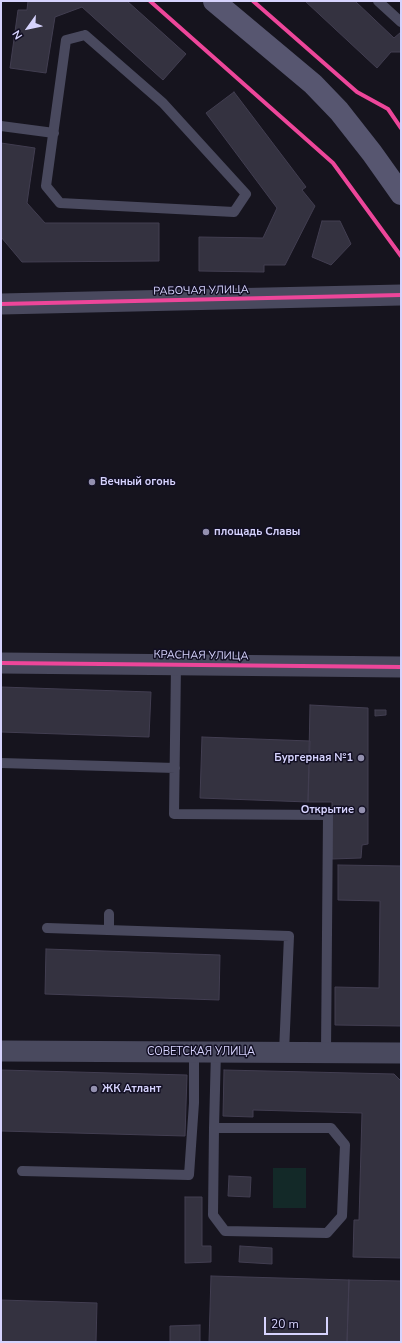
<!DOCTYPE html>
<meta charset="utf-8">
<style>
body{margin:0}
#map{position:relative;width:402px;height:1343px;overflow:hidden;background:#16141e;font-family:"Nunito Sans",sans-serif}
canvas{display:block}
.frame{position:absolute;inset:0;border:2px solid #d6d3fd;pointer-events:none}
.north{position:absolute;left:8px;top:8px;width:40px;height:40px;-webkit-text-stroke:3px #120f23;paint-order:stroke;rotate:237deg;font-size:11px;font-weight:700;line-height:16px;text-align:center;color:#d6d3fd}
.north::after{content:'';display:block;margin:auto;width:14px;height:18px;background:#d6d3fd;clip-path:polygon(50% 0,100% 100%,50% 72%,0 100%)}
.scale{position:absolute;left:264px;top:1317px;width:64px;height:18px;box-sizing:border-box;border:2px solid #d6d3fd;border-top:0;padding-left:5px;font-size:12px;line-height:14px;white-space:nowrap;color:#d6d3fd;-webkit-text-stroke:3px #120f23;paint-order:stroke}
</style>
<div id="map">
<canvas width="402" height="1343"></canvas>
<div class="frame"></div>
<div class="north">N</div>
<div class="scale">20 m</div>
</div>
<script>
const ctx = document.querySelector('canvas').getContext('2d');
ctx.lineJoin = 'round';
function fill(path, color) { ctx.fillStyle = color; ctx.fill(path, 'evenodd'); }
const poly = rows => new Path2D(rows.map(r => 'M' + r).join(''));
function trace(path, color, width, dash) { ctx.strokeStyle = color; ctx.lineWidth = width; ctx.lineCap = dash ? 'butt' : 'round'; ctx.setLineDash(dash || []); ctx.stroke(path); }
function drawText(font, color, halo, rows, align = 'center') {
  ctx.font = font + ' "Nunito Sans",sans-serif'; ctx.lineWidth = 3; ctx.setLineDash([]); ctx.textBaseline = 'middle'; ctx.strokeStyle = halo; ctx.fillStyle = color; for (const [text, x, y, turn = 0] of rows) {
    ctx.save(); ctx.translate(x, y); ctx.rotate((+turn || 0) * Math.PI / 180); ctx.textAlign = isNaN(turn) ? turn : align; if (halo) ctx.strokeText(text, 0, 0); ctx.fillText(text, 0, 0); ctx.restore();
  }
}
fill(poly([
 [273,1168,306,1168,306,1208,273,1208]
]), '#132928');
const building = poly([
 [28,1,127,1,186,54,163,80,82,7,55,17,46,73,10,68,18,10,27,10,28,1],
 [305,1,355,1,394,38,401,32,401,52,391,52,377,68,305,1],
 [234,92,306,187,302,190,315,206,285,265,264,265,264,272,199,271,199,237,263,238,277,208,206,113,234,92],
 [1,143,35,148,27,203,45,223,159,223,159,261,22,262,1,237,1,143],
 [322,221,340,221,351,244,331,265,312,257,322,221],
 [1,687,151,692,149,737,1,732,1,687],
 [310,705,368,708,368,844,362,845,361,858,332,859,332,802,308,802,310,705],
 [375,710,386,710,386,715,375,716,375,710],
 [202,737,310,741,308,802,200,798,202,737],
 [338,865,401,866,401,1026,335,1025,335,987,379,988,380,901,338,900,338,865],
 [46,949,220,955,219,1000,45,994,46,949],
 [1,1070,187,1075,185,1136,1,1131,1,1070],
 [224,1070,394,1074,401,1081,401,1258,353,1257,354,1220,359,1220,362,1113,253,1110,253,1117,223,1116,224,1070],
 [229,1176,251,1177,250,1197,228,1196,229,1176],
 [185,1197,202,1197,202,1246,211,1246,211,1262,185,1263,185,1197],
 [240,1246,272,1248,272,1264,239,1262,240,1246],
 [211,1276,349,1280,347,1342,209,1342,211,1276],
 [349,1280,401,1281,401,1342,347,1342,349,1280],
 [1,1300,97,1303,96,1342,1,1342,1,1300],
 [200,1325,200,1342,170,1342,170,1326,200,1325]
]);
fill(building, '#343240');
trace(building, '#423e51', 1);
trace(poly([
 [378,1,401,22],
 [85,35,163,103,246,194,234,212,60,203,46,186,66,40,85,35],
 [1,126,54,133],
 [176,665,174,814,328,815,326,1052],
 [1,763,175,768],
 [109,914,109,930],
 [47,928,289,936,284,1052],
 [214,1128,331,1128,345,1145,342,1216,327,1233,225,1231,213,1215,214,1128,216,1051],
 [22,1171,189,1175,194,1103,194,1052]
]), '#49495e', 10);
trace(poly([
 [1,304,401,295],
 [1,663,401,667],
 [1,1051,401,1053]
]), '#49495e', 21);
trace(poly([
 [214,1,313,84,339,111,372,153,401,194]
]), '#575670', 22);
trace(poly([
 [150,1,333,163,401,256],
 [253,1,357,92,388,109,401,128],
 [1,304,401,295],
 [1,663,401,667]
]), '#ed469a', 4);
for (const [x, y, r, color] of [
 [92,482,4,"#9390af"],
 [206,532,4,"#9390af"],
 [361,758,4,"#9390af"],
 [362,810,4,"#9390af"],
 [94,1089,4,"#9390af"]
]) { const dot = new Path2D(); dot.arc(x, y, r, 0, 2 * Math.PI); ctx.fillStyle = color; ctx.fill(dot); trace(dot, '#120f23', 1.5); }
drawText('11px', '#d6d3fd', '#120f23', [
 ["РАБОЧАЯ УЛИЦА",201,291,-1],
 ["КРАСНАЯ УЛИЦА",201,656,1],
 ["СОВЕТСКАЯ УЛИЦА",201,1052]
]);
drawText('bold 11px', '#d6d3fd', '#120f23', [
 ["Вечный огонь",100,482],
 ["площадь Славы",214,532],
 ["Бургерная №1",353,758,"right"],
 ["Открытие",354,810,"right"],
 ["ЖК Атлант",102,1089]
], 'left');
</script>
